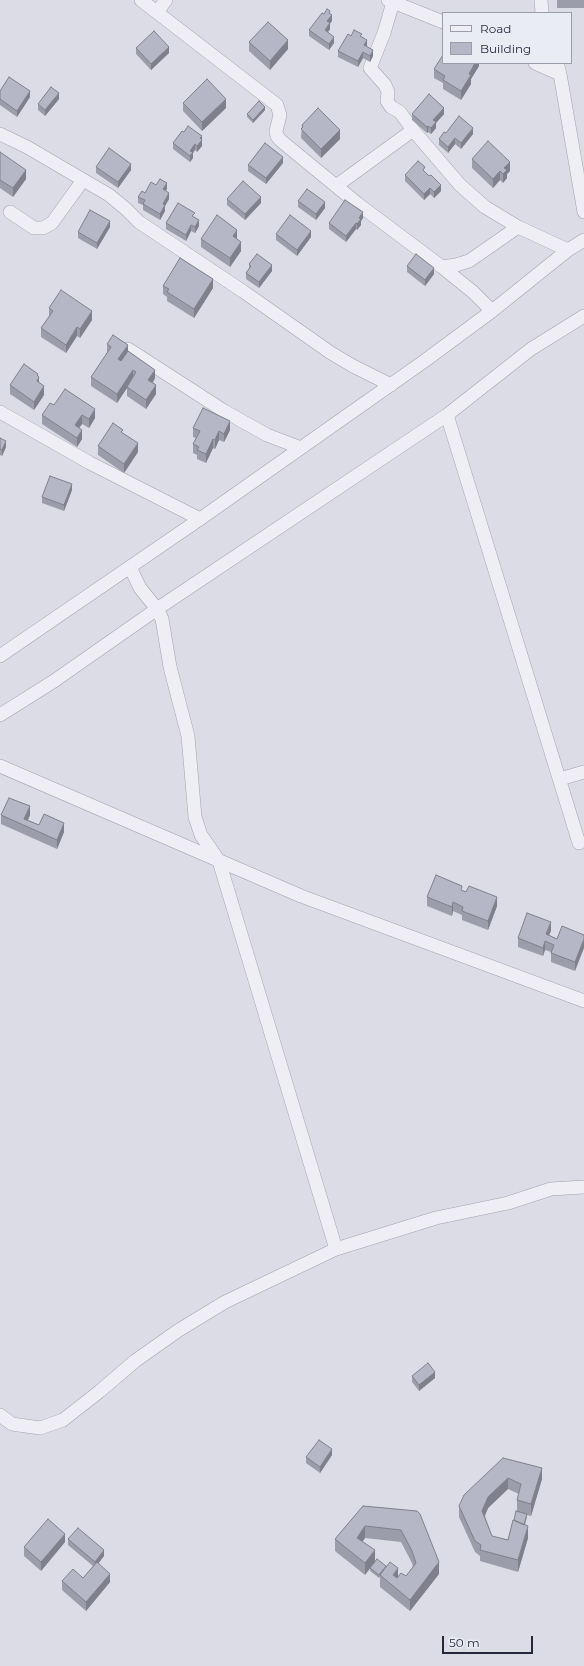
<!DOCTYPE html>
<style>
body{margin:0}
#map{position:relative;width:584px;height:1666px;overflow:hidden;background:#dbdce6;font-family:Montserrat,sans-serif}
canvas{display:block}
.legend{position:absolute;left:442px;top:12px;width:130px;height:52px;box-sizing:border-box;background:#eaecf4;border:1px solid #9b9daa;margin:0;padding:5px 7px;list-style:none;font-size:12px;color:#25273c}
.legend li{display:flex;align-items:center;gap:8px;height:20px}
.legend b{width:20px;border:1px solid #9b9daa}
.scale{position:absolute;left:442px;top:1636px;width:91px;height:18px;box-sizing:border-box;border:2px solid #25273c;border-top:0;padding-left:5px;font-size:12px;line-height:14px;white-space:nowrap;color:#25273c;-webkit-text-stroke:3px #eaecf4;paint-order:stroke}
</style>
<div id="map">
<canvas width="584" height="1666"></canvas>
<ul class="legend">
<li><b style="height:5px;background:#eeeef4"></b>Road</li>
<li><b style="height:11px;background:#b5b7c6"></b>Building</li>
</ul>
<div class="scale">50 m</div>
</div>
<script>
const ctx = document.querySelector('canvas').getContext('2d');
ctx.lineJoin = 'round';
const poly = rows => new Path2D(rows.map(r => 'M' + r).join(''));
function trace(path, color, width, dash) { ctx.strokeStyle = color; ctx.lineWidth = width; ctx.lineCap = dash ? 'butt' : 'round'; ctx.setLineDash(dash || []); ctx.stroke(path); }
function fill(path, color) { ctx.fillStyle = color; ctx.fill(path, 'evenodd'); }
const street = poly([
 [141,0,277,105,280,115,276,131,277,136,280,140,358,204,442,267,473,292,492,311],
 [388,0,443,22],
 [541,0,542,13],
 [393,2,384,33,370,68,385,85,388,92,387,101,391,107,400,112,413,130,460,185,485,207,518,227,568,250],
 [157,12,166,0],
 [535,63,560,74],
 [557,63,560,74,584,212],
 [0,134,27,147,109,195,126,209,139,222,244,292,331,353,353,366,391,385],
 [336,186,413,130],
 [10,212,34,228,43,228,52,223,83,180],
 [442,267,456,265,469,261,518,227],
 [128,349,224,411,267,435,301,448],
 [0,412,90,463,200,519],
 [447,415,579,843],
 [130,567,140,588,157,609,162,619,170,667,188,736,195,817,201,835,219,861,336,1249],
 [0,656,200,519,423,362,492,311,568,250,584,240],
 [0,715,54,681,157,609,447,415,531,349,584,316],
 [0,766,301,896,584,1001],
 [560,779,584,772],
 [0,1415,12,1424,40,1428,63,1420,100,1391,135,1361,179,1330,225,1302,336,1249,436,1218,508,1203,551,1189,584,1187]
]);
trace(street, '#a1a2b0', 14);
trace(street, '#eeeef4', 13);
fill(poly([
 [557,0,584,0,584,8,557,8],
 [324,14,330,14,332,21,330,23,330,29,328,32,334,43,329,50,309,36,309,30],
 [351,36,362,37,367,46,366,47,373,56,370,62,363,58,358,67,338,57,338,51],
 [249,42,288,49,270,70,249,51],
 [136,48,169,53,151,70,136,54],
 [479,63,479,66,471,79,471,84,461,100,443,89,443,83,434,78,434,69],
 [0,91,30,97,17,117,0,105],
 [59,99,45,116,38,110,38,104],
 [183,103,226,108,202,131,183,111],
 [265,110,253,123,247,117,247,114],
 [412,114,444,114,436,123,436,128,431,134,428,132,427,133,412,120],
 [302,125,340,139,321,158,301,138],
 [184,132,202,136,202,146,197,152,195,150,193,153,193,158,190,162,173,149,173,143],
 [446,133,473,134,461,149,455,144,448,153,439,145,439,139],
 [0,152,26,179,13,197,0,188],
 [472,159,510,171,507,174,507,178,503,183,500,180,493,188,472,168],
 [283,163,266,184,248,171,248,165],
 [96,167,131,170,118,188,96,173],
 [425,172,441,191,434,198,430,194,424,200,405,181,405,175],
 [156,185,167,189,166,190,169,199,165,206,165,211,160,220,143,210,143,205,138,203,138,197],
 [227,199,261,203,245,220,227,205],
 [298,201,325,208,316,220,298,207],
 [195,217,199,226,195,233,191,231,186,241,166,229,166,223],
 [363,218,361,221,361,225,357,230,356,229,346,242,329,229,329,223],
 [110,227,97,249,78,238,78,232],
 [276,234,311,237,297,256,276,240],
 [237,238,237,239,241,251,230,267,201,247,201,239],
 [249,264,272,271,259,288,246,279,246,273,249,269],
 [407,266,434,274,425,286,407,272],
 [163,286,213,288,194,318,167,301,167,297,163,294],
 [49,308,92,320,80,338,77,336,66,353,41,337,41,328,49,317],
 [107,344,128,351,155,378,153,383,156,394,146,409,127,396,127,388,117,403,91,386,91,377,107,353],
 [38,376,39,382,44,395,34,410,10,394,10,385],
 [54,405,95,418,89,428,82,424,79,428,82,439,77,447,42,424,42,415],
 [193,428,230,430,224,442,219,440,215,449,213,448,206,463,197,459,197,455,193,453,193,444,196,438,193,437],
 [123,433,138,452,124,473,98,455,98,446],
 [0,438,6,447,2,456,0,455],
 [72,490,64,511,42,503,42,497],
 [1,815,30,815,28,820,39,825,64,832,57,849,1,824],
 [462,891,497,906,488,930,462,920,462,915,453,911,452,916,427,906,427,897],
 [551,931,549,935,557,939,584,935,575,971,551,962,551,952,545,950,543,956,518,947,518,938],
 [412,1376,435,1378,419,1391,412,1382],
 [332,1455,320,1473,306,1463,306,1457],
 [503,1458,542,1479,531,1516,527,1515,527,1517,525,1525,528,1538,518,1572,480,1561,480,1556,475,1552,459,1517,459,1506],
 [508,1489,519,1494,517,1500,517,1511,514,1520,508,1540,492,1536,485,1516,488,1508],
 [363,1506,417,1511,439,1574,410,1611,380,1587,380,1577,379,1578,370,1571,370,1568,398,1577,406,1576,413,1567,412,1563,401,1542,365,1538,362,1542,375,1550,365,1575,335,1551,335,1539],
 [68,1539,104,1556,98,1563,110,1582,86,1611,62,1590,62,1581,83,1578,93,1566,68,1545],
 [65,1542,41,1571,24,1556,24,1547]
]), '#9c9daa');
fill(poly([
 [332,15,332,21,327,27,327,21],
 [330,23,330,29,325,36,325,30],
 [334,37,334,43,329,50,329,44],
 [288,40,288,49,270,70,270,61],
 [367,40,367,46,364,51,364,45],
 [169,47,169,53,151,70,151,64],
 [373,50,373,56,370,62,370,56],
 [363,52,363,58,358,67,358,61],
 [475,63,479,63,479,66,471,79,471,84,461,100,461,91,469,74],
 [30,91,30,97,17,117,17,111],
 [59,93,59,99,45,116,45,110],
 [226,99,226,108,202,131,202,122],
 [265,107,265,110,253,123,253,120],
 [444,108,444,114,436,123,436,128,431,134,431,128,433,120],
 [428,126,428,132,427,133,427,127],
 [473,128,473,134,461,149,461,143],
 [340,130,340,139,321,158,321,149],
 [202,136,202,146,197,152,197,146,200,138],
 [455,138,455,144,448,153,448,147],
 [195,144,195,150,193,153,193,158,190,162,190,151],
 [283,157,283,163,266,184,266,178],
 [510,162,510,171,507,174,507,178,503,183,503,174,504,168],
 [131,164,131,170,118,188,118,182],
 [26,170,26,179,13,197,13,188],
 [500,171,500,180,493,188,493,179],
 [167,183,167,189,163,195,163,189],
 [441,185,441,191,434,198,434,192],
 [430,188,430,194,424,200,424,194],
 [169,193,169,199,165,206,165,211,160,220,160,214,163,204],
 [261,197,261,203,245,220,245,214],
 [325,202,325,208,316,220,316,214],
 [363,212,363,218,361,221,361,225,357,230,357,224,359,218],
 [199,220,199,226,195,233,195,227],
 [110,221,110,227,97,249,97,243],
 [356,223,356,229,346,242,346,236],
 [191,225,191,231,186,241,186,235],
 [237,230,237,238,233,245,233,236],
 [311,231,311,237,297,256,297,250],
 [241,242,241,251,230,267,230,258],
 [272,265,272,271,259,288,259,282],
 [434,268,434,274,425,286,425,280],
 [213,279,213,288,194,318,194,309],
 [92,311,92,320,80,338,80,329],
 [77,327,77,336,66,353,66,345],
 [128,345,128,354,118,368,118,359],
 [133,370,133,378,127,387,127,388,117,403,117,394],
 [155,370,155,378,148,389,148,380],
 [38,374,38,380,39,377,39,386,37,390,37,375],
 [156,385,156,394,146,409,146,400],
 [44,386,44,395,34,410,34,402],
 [95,409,95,418,89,428,89,419],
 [82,415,82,424,75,434,75,425],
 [230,421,230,430,224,442,224,434],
 [82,430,82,439,77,447,77,438],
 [219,431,219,440,215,449,215,440],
 [213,439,213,448,206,463,206,454],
 [6,441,6,447,2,456,2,450],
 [138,443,138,452,124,473,124,464],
 [72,484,72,490,64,511,64,505],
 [30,806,30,815,25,826,24,819],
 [64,823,64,832,57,849,57,840],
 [497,897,497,906,488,930,488,921],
 [453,902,453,911,452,916,452,907],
 [551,922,551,931,546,941,546,934],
 [584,939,584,948,575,971,575,962],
 [545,941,545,950,543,956,543,948],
 [435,1372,435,1378,419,1391,419,1385],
 [332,1449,332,1455,320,1473,320,1467],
 [542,1468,542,1479,531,1516,531,1504],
 [508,1478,508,1489,488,1508,482,1522,482,1511,488,1497],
 [365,1526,365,1538,357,1550,357,1538],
 [528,1526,528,1538,518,1572,518,1560],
 [65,1534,65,1542,41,1571,41,1562],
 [104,1550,104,1556,95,1568,95,1562],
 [375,1550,375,1562,365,1575,365,1563],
 [439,1562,439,1574,410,1611,410,1600],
 [398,1568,398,1579,393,1575],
 [110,1574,110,1582,86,1611,86,1602]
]), '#7f808b');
const building = poly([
 [327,9,330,11,329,13,332,15,327,21,330,23,325,30,334,37,329,44,309,30,322,13,324,14,327,9],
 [268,22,288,40,270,61,249,42,268,22],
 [354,30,362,34,360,36,367,40,364,45,373,50,370,56,363,52,358,61,338,51,348,34,351,36,354,30],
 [154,31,169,47,151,64,136,48,154,31],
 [443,55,443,63,475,63,469,74,471,75,461,91,443,80,445,76,434,69,443,55],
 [9,77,30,91,17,111,0,99,0,91,9,77],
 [207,79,226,99,202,122,183,103,207,79],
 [51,87,59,93,45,110,38,104,51,87],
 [429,94,444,108,433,120,436,122,431,128,428,126,427,127,412,114,429,94],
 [259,101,265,107,253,120,247,114,259,101],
 [318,108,340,130,321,149,301,129,303,127,302,125,318,108],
 [459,116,473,128,461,143,455,138,448,147,439,139,444,132,446,133,459,116],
 [188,126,202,136,200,138,202,140,197,146,195,144,190,151,193,152,190,156,173,143,182,131,184,132,188,126],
 [488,141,510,162,504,168,507,170,503,174,500,171,493,179,472,159,488,141],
 [265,143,283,157,266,178,248,165,265,143],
 [109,148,131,164,118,182,96,167,109,148],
 [0,152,26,170,13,188,0,180,0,152],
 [418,161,425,167,423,170,429,176,431,175,441,185,434,192,430,188,424,194,405,175,418,161],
 [160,179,167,183,163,189,169,193,163,204,165,205,160,214,143,204,145,200,138,197,142,191,145,193,151,182,156,185,160,179],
 [243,181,261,197,245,214,227,199,243,181],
 [307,189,325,202,316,214,298,201,307,189],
 [345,200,363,212,359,218,361,219,357,224,356,223,346,236,329,223,345,200],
 [178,203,195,213,192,216,199,220,195,227,191,225,186,235,166,223,178,203],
 [90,210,110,221,97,243,78,232,90,210],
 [217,215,237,230,233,236,241,242,230,258,201,239,217,215],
 [290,215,311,231,297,250,276,234,290,215],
 [257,254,272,265,259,282,246,273,251,266,249,264,257,254],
 [416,254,434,268,425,280,407,266,416,254],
 [180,258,213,279,194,309,167,292,169,289,163,286,180,258],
 [61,290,92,311,80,329,77,327,66,345,41,328,53,311,49,308,61,290],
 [113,335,128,345,118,359,121,361,128,351,155,370,148,380,156,385,146,400,127,387,136,372,133,370,117,394,91,377,111,347,107,344,113,335],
 [24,364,38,374,37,375,39,377,37,381,44,386,34,402,10,385,24,364],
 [65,389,95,409,89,419,82,415,75,425,82,430,77,438,42,415,50,403,54,405,65,389],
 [203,408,230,421,224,434,219,431,215,440,213,439,206,454,197,450,199,447,193,444,200,431,193,428,203,408],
 [113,423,123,430,121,432,138,443,124,464,98,446,113,423],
 [0,438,6,441,2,450,0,449,0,438],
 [50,476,72,484,64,505,42,497,50,476],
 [9,798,30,806,24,819,39,825,44,814,64,823,57,840,1,815,9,798],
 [436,875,462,886,461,890,466,892,469,886,497,897,488,921,462,911,463,907,453,902,452,907,427,897,436,875],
 [527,913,551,922,546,934,557,939,562,926,584,935,584,939,575,962,551,953,554,945,545,941,543,948,518,938,527,913],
 [428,1363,435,1372,419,1385,412,1376,428,1363],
 [319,1440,332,1449,320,1467,306,1457,319,1440],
 [503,1458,542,1468,531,1504,517,1500,521,1484,508,1478,488,1497,482,1511,492,1536,508,1540,513,1520,528,1526,518,1560,480,1550,481,1545,475,1541,459,1506,464,1495,503,1458],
 [363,1506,417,1511,420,1514,439,1562,410,1600,380,1575,390,1562,398,1568,393,1575,397,1578,401,1573,406,1576,416,1563,412,1551,401,1530,365,1526,357,1538,375,1550,365,1563,335,1539,363,1506],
 [516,1511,527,1514,524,1525,514,1520,516,1511],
 [48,1519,65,1534,41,1562,24,1547,48,1519],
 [78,1528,104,1550,95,1562,68,1539,78,1528],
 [377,1559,386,1566,379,1575,370,1568,377,1559],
 [97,1562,110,1574,86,1602,62,1581,73,1569,83,1578,97,1562]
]);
fill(building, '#b5b7c6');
trace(building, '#7f808b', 1);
</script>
